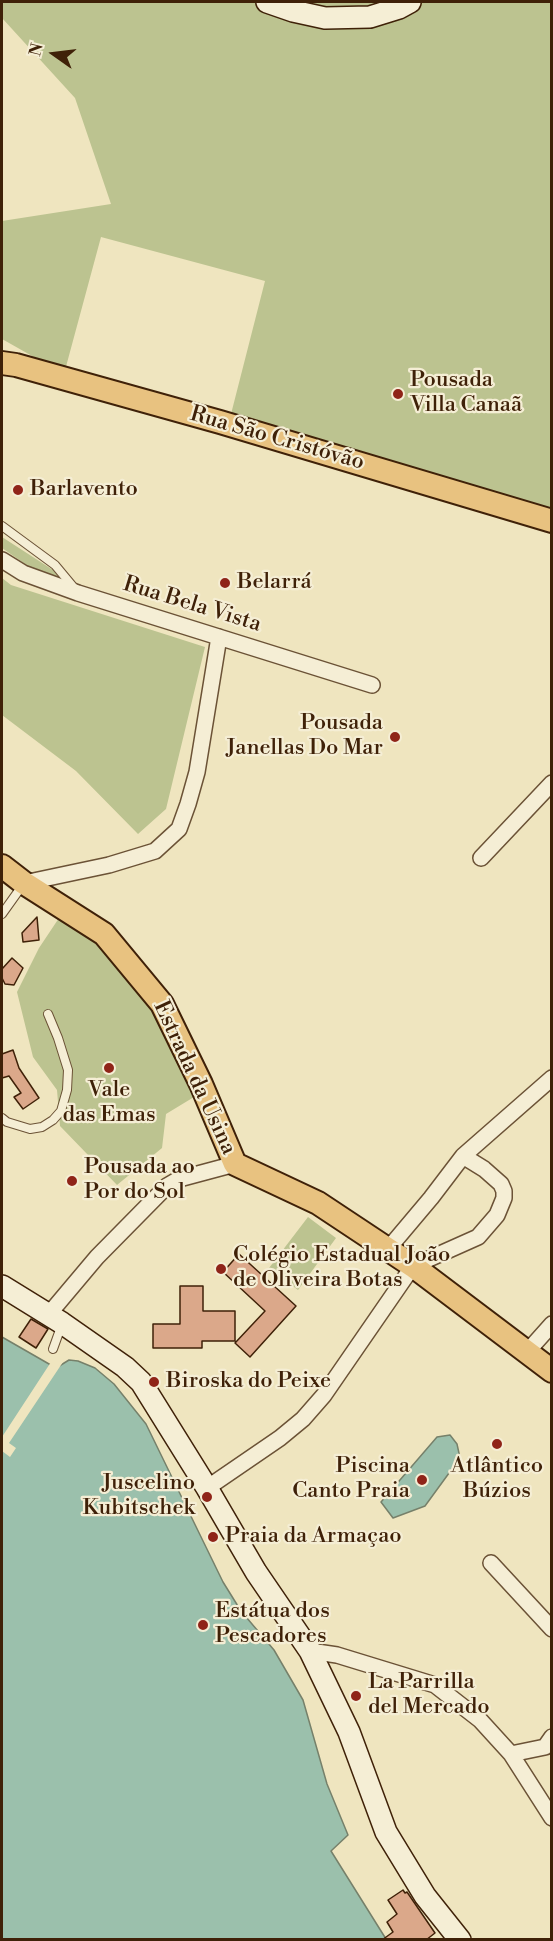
<!DOCTYPE html>
<meta charset="utf-8">
<style>
body{margin:0}
#map{position:relative;width:553px;height:1941px;overflow:hidden;background:#efe5bf;font-family:"Libre Bodoni",serif}
canvas{display:block}
.frame{position:absolute;inset:0;border:3px solid #3f2108;pointer-events:none}
.north{position:absolute;left:24px;top:24px;width:60px;height:60px;-webkit-text-stroke:4px #f5eed5;paint-order:stroke;rotate:284deg;font-size:16px;font-weight:700;line-height:24px;text-align:center;color:#3f2108}
.north::after{content:'';display:block;margin:auto;width:21px;height:27px;background:#3f2108;clip-path:polygon(50% 0,100% 100%,50% 72%,0 100%)}
</style>
<div id="map">
<canvas width="553" height="1941"></canvas>
<div class="frame"></div>
<div class="north">N</div>
</div>
<script>
const ctx = document.querySelector('canvas').getContext('2d');
ctx.lineJoin = 'round';
function fill(path, color) { ctx.fillStyle = color; ctx.fill(path, 'evenodd'); }
const poly = rows => new Path2D(rows.map(r => 'M' + r).join(''));
function trace(path, color, width, dash) { ctx.strokeStyle = color; ctx.lineWidth = width; ctx.lineCap = dash ? 'butt' : 'round'; ctx.setLineDash(dash || []); ctx.stroke(path); }
function drawText(font, color, halo, rows, align = 'center') {
  ctx.font = font + ' "Libre Bodoni",serif'; ctx.lineWidth = 4.5; ctx.setLineDash([]); ctx.textBaseline = 'middle'; ctx.strokeStyle = halo; ctx.fillStyle = color; for (const [text, x, y, turn = 0] of rows) {
    ctx.save(); ctx.translate(x, y); ctx.rotate((+turn || 0) * Math.PI / 180); ctx.textAlign = isNaN(turn) ? turn : align; if (halo) ctx.strokeText(text, 0, 0); ctx.fillText(text, 0, 0); ctx.restore();
  }
}
fill(poly([
 [2,2,551,2,551,508,230,418,265,281,101,237,64,374,2,339,2,221,111,204,75,98,2,18],
 [2,537,53,570,63,582,28,566,2,548],
 [2,578,11,585,205,647,166,809,138,834,76,771,2,715],
 [59,918,97,943,156,1012,194,1097,166,1114,162,1148,117,1185,60,1126,57,1090,33,1057,17,992,39,948],
 [308,1217,336,1238,298,1290,269,1268]
]), '#bcc390');
const water = poly([
 [2,1337,56,1368,69,1360,78,1361,95,1368,114,1384,146,1424,223,1582,241,1611,274,1650,303,1700,327,1784,348,1835,331,1851,386,1939,2,1939,2,1337],
 [450,1435,457,1444,460,1458,425,1506,393,1518,381,1502,437,1437,450,1435]
]);
fill(water, '#9bc0ac');
trace(water, '#76806a', 1.5);
fill(poly([
 [65,1359,9,1443,16,1448,10,1457,2,1451,2,1437,51,1362,56,1364]
]), '#efe5bf');
const building = poly([
 [37,917,39,940,23,942,22,933,37,917],
 [12,958,23,968,14,985,5,984,2,978,2,969,12,958],
 [13,1050,19,1068,39,1098,23,1109,14,1097,21,1093,9,1076,2,1078,2,1054,13,1050],
 [239,1254,296,1306,250,1357,235,1343,265,1311,223,1272,239,1254],
 [180,1286,203,1286,203,1311,235,1311,235,1341,202,1341,202,1348,153,1348,153,1324,180,1324,180,1286],
 [31,1319,48,1329,36,1348,19,1337,31,1319],
 [403,1890,405,1893,407,1892,435,1933,426,1940,382,1940,393,1932,387,1922,397,1914,388,1900,403,1890]
]);
fill(building, '#dba88a');
trace(building, '#3f2108', 1.5);
const lane = poly([
 [2,526,55,565,75,589],
 [2,914,22,886],
 [2,1118,7,1122,30,1129,42,1127,53,1120,61,1111,67,1090,68,1070,58,1038,48,1014],
 [53,1349,62,1324]
]);
const street = poly([
 [2,560,23,573,78,593,372,685],
 [481,858,552,783],
 [24,883,109,865,155,851,179,829,188,804,197,772,219,637],
 [388,1249,431,1198,463,1156,552,1078],
 [49,1314,97,1257,167,1186,179,1179,235,1164],
 [527,1352,552,1324],
 [207,1488,280,1438,303,1419,324,1395,413,1266,478,1237,497,1215,504,1198,504,1191,501,1184,484,1169,463,1156],
 [491,1563,552,1629],
 [310,1651,337,1655,435,1685,480,1720,511,1754,552,1818],
 [511,1754,545,1747,552,1737]
]);
const secondary = poly([
 [267,2,293,11,325,18,370,17,399,8,410,2],
 [2,1286,62,1323,125,1367,141,1382,207,1488,256,1572,310,1651,349,1732,386,1832,425,1896,460,1940]
]);
const primary = poly([
 [2,363,16,365,220,422,552,521],
 [2,866,24,883,104,934,162,1004,201,1084,235,1164,318,1203,413,1266,552,1371]
]);
trace(lane, '#6b5236', 10);
trace(street, '#6b5236', 18);
trace(secondary, '#3f2108', 24);
trace(primary, '#3f2108', 26);
trace(lane, '#f5eed5', 8);
trace(street, '#f5eed5', 15);
trace(secondary, '#f5eed5', 21);
trace(primary, '#e8c280', 22);
for (const [x, y, r, color] of [
 [398,394,6,"#8f2418"],
 [18,490,6,"#8f2418"],
 [225,583,6,"#8f2418"],
 [395,737,6,"#8f2418"],
 [109,1068,6,"#8f2418"],
 [72,1181,6,"#8f2418"],
 [221,1269,6,"#8f2418"],
 [154,1382,6,"#8f2418"],
 [497,1444,6,"#8f2418"],
 [422,1480,6,"#8f2418"],
 [207,1497,6,"#8f2418"],
 [213,1537,6,"#8f2418"],
 [203,1625,6,"#8f2418"],
 [356,1696,6,"#8f2418"]
]) { const dot = new Path2D(); dot.arc(x, y, r, 0, 2 * Math.PI); ctx.fillStyle = color; ctx.fill(dot); trace(dot, '#f5eed5', 2); }
drawText('22px', '#3f2108', '#f5eed5', [
 ["Pousada",410,381],
 ["Villa Canaã",410,406],
 ["Barlavento",30,490],
 ["Belarrá",237,583],
 ["Pousada",383,724,"right"],
 ["Janellas Do Mar",383,749,"right"],
 ["Vale",109,1091,"center"],
 ["das Emas",109,1116,"center"],
 ["Pousada ao",84,1168],
 ["Por do Sol",84,1193],
 ["Colégio Estadual João",233,1256],
 ["de Oliveira Botas",233,1281],
 ["Biroska do Peixe",166,1382],
 ["Piscina",410,1467,"right"],
 ["Canto Praia",410,1492,"right"],
 ["Atlântico",497,1467,"center"],
 ["Búzios",497,1492,"center"],
 ["Juscelino",195,1484,"right"],
 ["Kubitschek",195,1509,"right"],
 ["Praia da Armaçao",225,1537],
 ["Estátua dos",215,1612],
 ["Pescadores",215,1637],
 ["La Parrilla",368,1683],
 ["del Mercado",368,1708]
], 'left');
drawText('22px', '#3f2108', '#f5eed5', [
 ["Rua São Cristóvão",277,439,16],
 ["Rua Bela Vista",192,605,17],
 ["Estrada da Usina",194,1078,65]
]);
</script>
